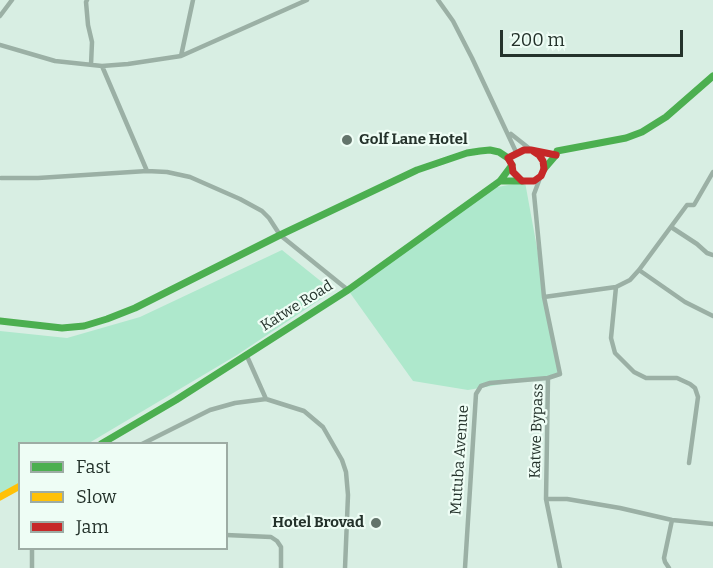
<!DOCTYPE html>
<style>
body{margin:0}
#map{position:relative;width:713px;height:568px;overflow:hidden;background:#d8eee3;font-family:Bitter,serif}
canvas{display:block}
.legend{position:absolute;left:18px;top:442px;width:210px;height:108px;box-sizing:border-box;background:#eefdf5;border:2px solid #9daca4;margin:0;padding:8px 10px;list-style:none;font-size:18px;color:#24322b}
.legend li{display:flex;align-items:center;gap:12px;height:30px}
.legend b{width:30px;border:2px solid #9daca4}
.scale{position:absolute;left:500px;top:30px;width:183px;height:27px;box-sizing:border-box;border:3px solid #24322b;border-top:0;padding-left:8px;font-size:18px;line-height:21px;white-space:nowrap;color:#24322b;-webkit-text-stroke:4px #eefdf5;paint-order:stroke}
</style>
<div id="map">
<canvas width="713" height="568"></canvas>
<ul class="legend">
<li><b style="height:8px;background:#4caf50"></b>Fast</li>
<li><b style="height:8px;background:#ffc107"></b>Slow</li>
<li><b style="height:8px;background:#c62828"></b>Jam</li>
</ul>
<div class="scale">200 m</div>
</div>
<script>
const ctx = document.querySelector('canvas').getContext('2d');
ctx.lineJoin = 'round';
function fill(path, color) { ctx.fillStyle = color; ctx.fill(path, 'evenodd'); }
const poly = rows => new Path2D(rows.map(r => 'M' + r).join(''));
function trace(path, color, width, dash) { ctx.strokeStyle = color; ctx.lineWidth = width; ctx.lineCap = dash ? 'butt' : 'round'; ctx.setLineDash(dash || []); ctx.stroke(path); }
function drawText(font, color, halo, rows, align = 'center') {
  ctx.font = font + ' Bitter,serif'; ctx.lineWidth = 4.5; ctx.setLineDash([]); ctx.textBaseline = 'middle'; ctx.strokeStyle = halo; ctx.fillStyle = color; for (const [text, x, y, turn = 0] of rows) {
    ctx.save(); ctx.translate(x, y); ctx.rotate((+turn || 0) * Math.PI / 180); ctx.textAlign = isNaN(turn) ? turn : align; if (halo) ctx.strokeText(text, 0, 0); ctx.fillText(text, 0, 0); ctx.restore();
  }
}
fill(poly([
 [525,182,560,374,468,390,413,381,348,290,492,188],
 [282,250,333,291,237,355,89,443,20,444,19,483,0,494,0,331,67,338,140,317]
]), '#aee8cc');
trace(poly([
 [87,0,86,2,88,25,92,42,91,65],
 [438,0,453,21,472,58,517,154],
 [0,16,12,0],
 [0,45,55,61,102,66,128,64,181,56,307,0],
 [181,56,193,0],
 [102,66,147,171],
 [511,134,530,149],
 [1,178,38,178,147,171,167,172,190,177,240,199,262,211,269,218,280,235,348,290],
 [540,178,534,194,544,297,560,374,548,378,546,499,560,568],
 [671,227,697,244,707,253,713,255],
 [639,270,685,302,713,316],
 [616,287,611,338,615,353,634,372,646,378,677,378,690,384,695,388,698,397,689,463],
 [544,297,616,287,630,280,639,270,687,205,694,205,713,172],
 [246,354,266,399],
 [142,444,210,410,235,403,266,399,304,411,323,427,342,460,346,472,348,495,345,568],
 [546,499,567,499,620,508,672,520,713,524],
 [226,535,271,537,277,541,281,547,281,568],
 [32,548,32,568],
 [465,568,476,394,481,386,490,383,548,378],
 [669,568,665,562,664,558,672,520]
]), '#9bb0a5', 4.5);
trace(poly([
 [544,169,556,155,557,151,626,138,642,132,666,117,713,76],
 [500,181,522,181],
 [0,321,62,328,84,326,107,319,135,308,280,235,417,170,467,153,480,151,490,150,499,152,508,158],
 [101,444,176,400,348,290,500,181,512,165]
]), '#4caf50', 7);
trace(poly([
 [0,497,20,486]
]), '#ffc107', 7);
trace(poly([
 [533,151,539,155,543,161,544,169,541,176,534,181,522,181,513,172,512,165,508,158,524,150,531,150,556,155]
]), '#c62828', 7);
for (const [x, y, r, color] of [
 [347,140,6,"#63746b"],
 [376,523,6,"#63746b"]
]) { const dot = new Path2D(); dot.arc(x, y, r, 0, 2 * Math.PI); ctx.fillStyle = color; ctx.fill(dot); trace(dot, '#eefdf5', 2); }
drawText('bold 15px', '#24322b', '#eefdf5', [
 ["Golf Lane Hotel",359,140],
 ["Hotel Brovad",364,523,"right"]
], 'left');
drawText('15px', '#24322b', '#eefdf5', [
 ["Katwe Road",297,306,-32],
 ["Katwe Bypass",537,431,-88],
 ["Mutuba Avenue",460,460,-86]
]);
</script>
